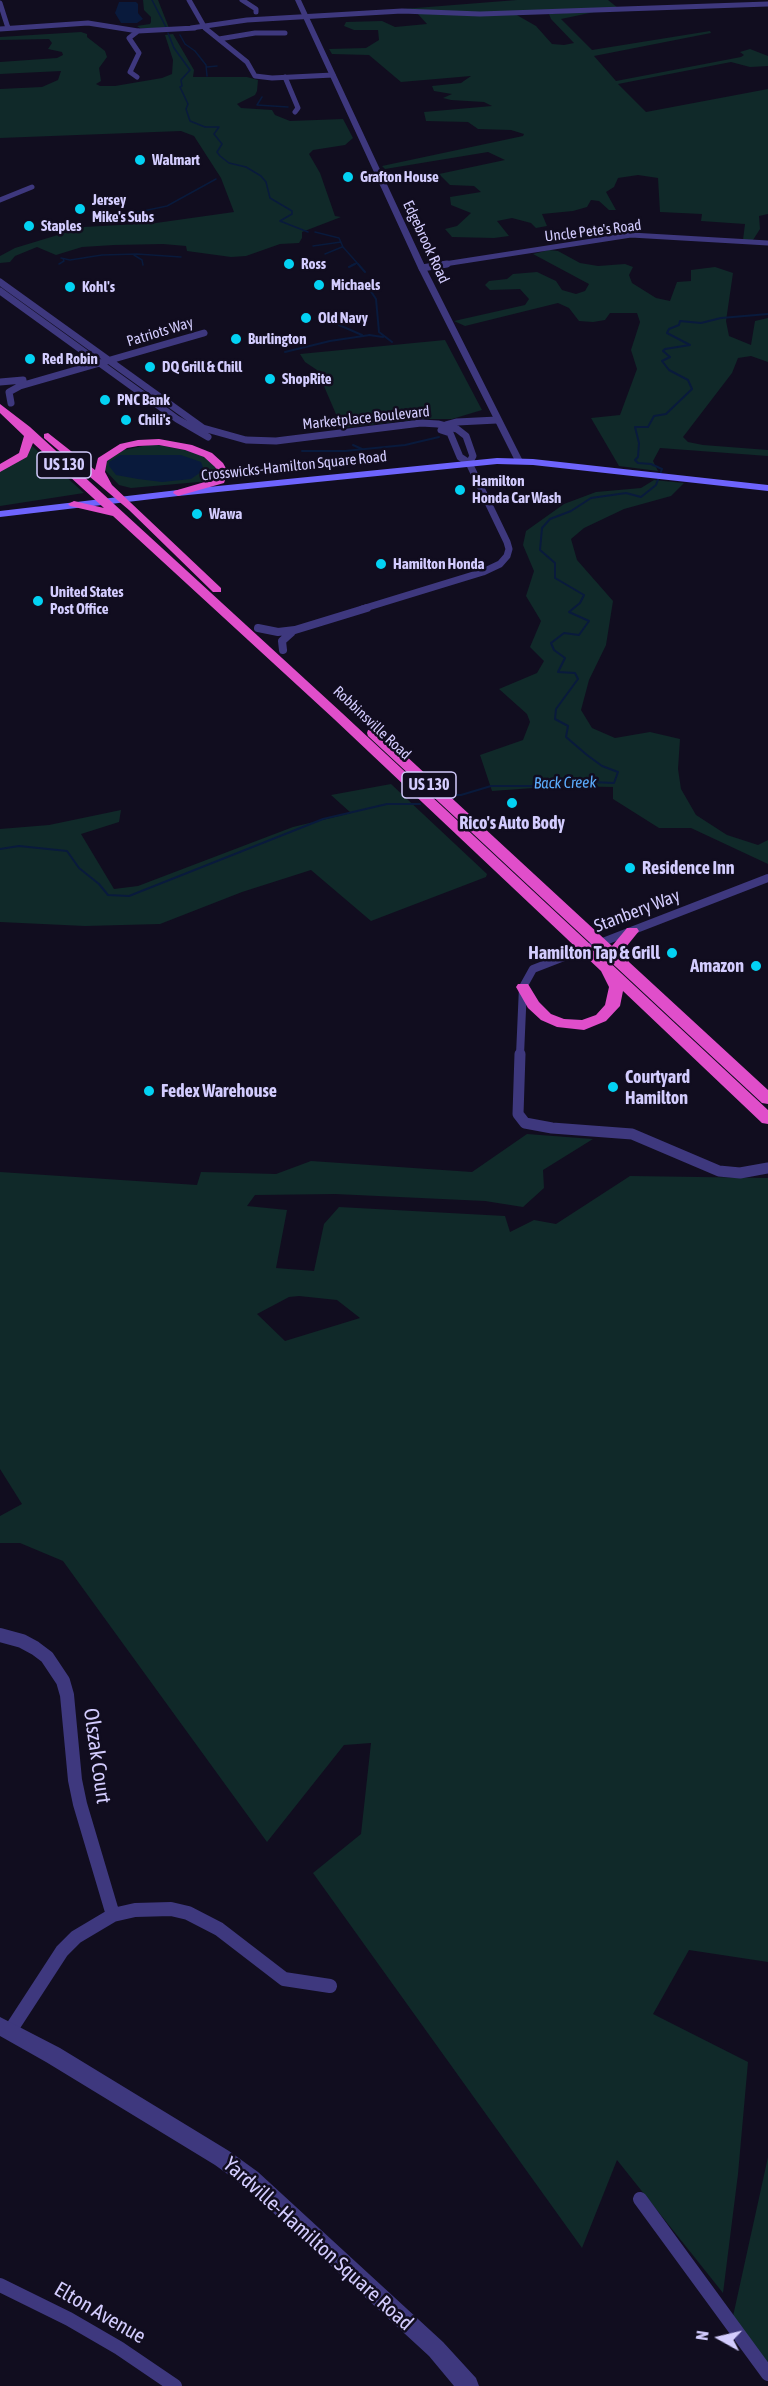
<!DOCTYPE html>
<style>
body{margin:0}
#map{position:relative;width:768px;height:2386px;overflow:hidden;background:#110d1f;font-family:"Asap Condensed",sans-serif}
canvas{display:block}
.north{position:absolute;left:690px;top:2308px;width:60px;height:60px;-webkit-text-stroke:4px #110d1f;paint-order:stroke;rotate:278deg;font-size:16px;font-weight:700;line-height:24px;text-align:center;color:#d3ccfe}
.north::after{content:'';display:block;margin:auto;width:21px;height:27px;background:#d3ccfe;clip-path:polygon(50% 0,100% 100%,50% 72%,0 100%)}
</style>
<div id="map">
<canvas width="768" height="2386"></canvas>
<div class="north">N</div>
</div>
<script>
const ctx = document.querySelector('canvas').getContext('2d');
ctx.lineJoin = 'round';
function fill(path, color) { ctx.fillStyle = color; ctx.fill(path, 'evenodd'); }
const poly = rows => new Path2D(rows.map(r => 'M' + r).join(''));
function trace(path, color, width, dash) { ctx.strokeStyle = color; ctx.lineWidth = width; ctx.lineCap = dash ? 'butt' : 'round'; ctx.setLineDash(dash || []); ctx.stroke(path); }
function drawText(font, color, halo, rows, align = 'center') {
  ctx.font = font + ' "Asap Condensed",sans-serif'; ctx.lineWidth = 5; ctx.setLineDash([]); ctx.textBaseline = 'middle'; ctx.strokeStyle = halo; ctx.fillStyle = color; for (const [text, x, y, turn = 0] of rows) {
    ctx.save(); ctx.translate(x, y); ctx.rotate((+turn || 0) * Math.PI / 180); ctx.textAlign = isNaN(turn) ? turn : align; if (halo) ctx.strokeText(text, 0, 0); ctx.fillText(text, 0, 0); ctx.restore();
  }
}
fill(poly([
 [143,0,158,0,169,28,140,28,137,26,150,24,151,22,151,17,144,10],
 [517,0,608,0,618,8,476,13,403,9],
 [599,11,561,19,592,50,710,31,711,33,594,56,616,81,741,57,744,55,740,52,750,49,768,56,768,66,750,67,731,62,618,84,646,112,768,89,768,214,759,216,760,229,753,240,743,240,745,224,701,221,702,214,660,212,658,178,638,175,618,178,614,187,606,192,616,210,609,210,599,201,591,200,587,207,573,211,542,214,547,226,536,228,531,223,512,218,497,221,509,236,494,238,452,237,445,229,457,226,471,213,451,205,450,197,481,192,474,186,450,185,439,174,505,160,488,152,385,169,382,166,523,136,524,134,511,130,478,129,468,122,426,121,424,112,492,106,484,102,451,100,443,98,452,94,434,91,432,86,461,83,471,76,401,82,369,55,332,54,329,49,366,48,379,40,378,30,354,30,344,26,346,22,382,21,395,27,427,24,417,13,515,14,536,26,552,44,564,45,574,43,551,19,549,14],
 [81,32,87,34,87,37,105,51,107,57,99,68,101,81,96,84,100,86,115,86,162,78,172,74,173,60,165,35,173,34,194,70,193,77,247,77,258,80,257,91,255,95,237,104,241,108,272,110,275,115,290,121,343,119,353,138,345,145,313,150,309,154,320,173,335,216,341,217,302,232,302,238,299,243,280,244,246,256,231,257,187,251,186,246,163,244,114,245,82,247,56,255,37,247,15,256,10,262,0,263,0,256,15,248,84,227,156,223,234,212,221,178,194,136,181,131,0,138,0,89,42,87,58,80,61,71,0,74,0,62,57,58,63,55,62,52,48,49,52,43,49,39,0,40,0,37],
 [549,250,558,251,580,263,598,266,625,264,633,267,629,275,632,283,656,298,670,301,677,282,691,281,691,270,715,267,733,273,726,321,729,336,751,345,755,321,768,318,768,362,751,356,738,358,732,373,683,437,688,442,703,445,768,450,768,456,660,448,653,461,658,471,619,466,591,418,620,415,637,369,631,350,640,322,637,313,610,313,605,320,593,322,579,321,569,308,558,303,465,326,454,321,525,305,529,299,520,289,490,290,485,285,489,281,507,279,513,274,537,272,556,281,562,290,576,294,585,291,589,284,533,254],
 [445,340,482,410,452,419,421,419,342,428,317,370,305,362,300,354],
 [153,444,195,452,212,462,219,472,218,478,210,481,131,488,119,485,103,468,106,459,119,451],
 [31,445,84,493,0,506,0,471,23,458],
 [654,480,684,483,671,496,624,509,584,528,571,539,577,560,613,601,606,645,589,680,581,710,592,728,615,738,650,732,680,739,678,769,681,789,696,815,727,835,758,845,768,840,768,864,691,828,659,828,613,799,613,787,561,786,492,791,480,755,523,740,530,722,527,714,499,689,537,673,544,661,530,647,541,621,526,596,534,571,523,545,526,531,564,504,596,492,641,488],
 [391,784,487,874,486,877,371,921,311,870,242,892,160,924,85,926,0,922,0,829,49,825,121,810,119,822,81,834,114,889,138,886,293,827,351,813,331,795],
 [527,1134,593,1139,543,1170,544,1188,523,1207,485,1201,335,1194,255,1195,247,1206,287,1210,276,1268,314,1271,324,1224,339,1207,505,1216,510,1232,534,1220,556,1224,630,1176,768,1178,768,1962,689,1950,653,2014,748,2062,738,2174,723,2293,617,2160,582,2248,313,1873,361,1834,371,1743,344,1745,267,1842,63,1561,20,1543,0,1543,0,1516,22,1504,0,1469,0,1172,197,1185,201,1172,276,1174,311,1161,472,1172],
 [299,1296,337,1300,360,1318,285,1341,257,1314,289,1297],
 [768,2157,768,2381,730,2330]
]), '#102929');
fill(poly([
 [119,2,136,2,138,4,138,13,143,19,137,23,121,23,115,13],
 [120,455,181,455,201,462,204,470,191,479,162,482,138,479,116,475,109,466,109,462]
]), '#091a3c');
trace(poly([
 [152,0,167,29],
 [168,33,174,48,190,70,181,80,182,86,180,87,188,104,186,109,190,121,205,127,219,127,214,134,222,144,217,152,220,156,229,163,246,167,261,176,266,182,270,198,292,211,292,214,280,221,308,232],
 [180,35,185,44,195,51,206,65,207,76],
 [207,67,217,66],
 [257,105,288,107],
 [257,105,262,97],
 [115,219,119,216,167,206,216,179],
 [315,232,339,238,343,247,359,265],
 [313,246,341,242],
 [325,254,342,247],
 [134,255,142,260,143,265],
 [61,258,70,260,102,255,137,254,181,257],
 [59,264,64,261,63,259],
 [352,265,357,263]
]), '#091a3c', 1.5);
trace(poly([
 [358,264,365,272],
 [349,267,355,264],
 [368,287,376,299,379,332,392,342],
 [339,325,362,335],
 [369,335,383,337],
 [285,352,330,341,370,335],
 [353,445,362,449],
 [302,451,345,451,405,445,439,437],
 [453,795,461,795,491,786,534,786,568,781,614,783,618,772,602,766,587,755,566,737,568,726,555,719,556,709,578,679,575,673,558,672,565,658,554,650,551,643,564,633,579,635,589,621,569,612,580,603,584,595,555,578,555,563,540,550,542,528,550,519,571,511,591,498,626,493,641,497,656,485,662,469,651,464,638,463,635,460,638,457,639,443,635,427,648,427,654,416,666,414,692,389,688,380,669,370,662,361,670,357,663,351,665,349,690,345,667,333,669,329,679,325,680,321,701,323,721,318,768,314],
 [0,849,19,846,67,851,79,868,99,884,108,895,129,896,323,819,387,804,420,804]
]), '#091a3c', 2);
trace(poly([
 [189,0,205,28,247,62,255,76,272,78,333,75],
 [242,0,256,9,256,12],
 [0,3,8,28],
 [191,28,247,20,402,11,480,14,768,4],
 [0,29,88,23,138,31,195,28],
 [219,39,255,33,285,33],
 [137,77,130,72,139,53,129,38,138,31],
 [285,77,298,108,295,112],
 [0,200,32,187],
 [438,265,631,235,768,243]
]), '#3e387e', 5);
trace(poly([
 [422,268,447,264],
 [0,282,203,428,246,440,276,441,421,423,438,424,457,429,466,436,473,456,469,463],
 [0,291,177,419,208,437],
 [0,382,23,380],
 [11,403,9,392,20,386,204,333],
 [446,425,457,422,497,420],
 [441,430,450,433,460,457,469,463],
 [362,609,483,572,500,564,507,556,509,549,507,542,469,463]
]), '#3e387e', 7);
trace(poly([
 [258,628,278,632,295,630,367,608],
 [283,650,282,641,292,632],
 [520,1055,523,987,533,969,768,878]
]), '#3e387e', 8);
trace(poly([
 [520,1054,518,1114,525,1123,552,1128,632,1134,719,1171,740,1173,768,1168]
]), '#3e387e', 11);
trace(poly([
 [0,1635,22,1641,35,1648,47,1657,63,1681,67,1695,75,1780,80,1804,113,1915],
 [10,2031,62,1951,76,1937,113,1915,135,1910,171,1909,188,1913,219,1929,284,1979,330,1986],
 [640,2199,768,2374],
 [0,2285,69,2319,119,2348,175,2386]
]), '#3e387e', 14);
fill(poly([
 [295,0,301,0,426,268,523,461,522,463,515,461,418,268,295,0],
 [0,2017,60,2048,229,2151,258,2172,443,2342,476,2378,479,2386,454,2386,429,2356,244,2186,215,2165,46,2062,0,2036,0,2017]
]), '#3e387e');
fill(poly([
 [497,458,533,459,768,485,768,491,533,465,497,464,178,496,0,517,0,511,178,490,497,458]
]), '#6e64fd');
fill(poly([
 [0,404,30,427,342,713,768,1110,768,1124,762,1123,623,991,620,1006,606,1021,584,1030,557,1027,541,1020,528,1008,516,987,518,984,528,984,539,1002,551,1014,564,1019,582,1020,596,1015,605,1005,609,987,601,971,334,719,113,516,70,506,68,504,74,501,104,508,33,443,27,457,0,472,0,464,19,453,24,436,0,413,0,404],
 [48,433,95,470,98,458,120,444,138,440,159,439,192,445,212,453,223,463,228,472,224,483,178,496,173,493,174,491,215,479,218,472,215,467,204,457,185,450,159,445,138,446,127,448,107,461,105,472,112,485,221,588,221,592,213,592,129,510,44,438,44,434,48,433],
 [373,729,378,730,612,946,627,928,637,928,639,931,626,947,629,962,768,1090,768,1104,762,1103,368,736,367,733,368,730,373,729]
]), '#e04eca');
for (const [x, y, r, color] of [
 [140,160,6,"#03d2f3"],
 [348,177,6,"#03d2f3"],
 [80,209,6,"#03d2f3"],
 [29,226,6,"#03d2f3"],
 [289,264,6,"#03d2f3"],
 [319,285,6,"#03d2f3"],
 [70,287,6,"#03d2f3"],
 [306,318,6,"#03d2f3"],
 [236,339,6,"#03d2f3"],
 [30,359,6,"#03d2f3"],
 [150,367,6,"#03d2f3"],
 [270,379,6,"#03d2f3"],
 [105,400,6,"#03d2f3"],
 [126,420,6,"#03d2f3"],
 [460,490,6,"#03d2f3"],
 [197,514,6,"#03d2f3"],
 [381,564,6,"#03d2f3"],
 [38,601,6,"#03d2f3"],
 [512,803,6,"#03d2f3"],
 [630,868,6,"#03d2f3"],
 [672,953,6,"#03d2f3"],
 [756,966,6,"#03d2f3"],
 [613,1087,6,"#03d2f3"],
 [149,1091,6,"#03d2f3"]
]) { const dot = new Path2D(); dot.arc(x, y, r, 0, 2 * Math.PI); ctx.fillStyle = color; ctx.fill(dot); trace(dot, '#110d1f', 2); }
drawText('bold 15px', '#d3ccfe', '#110d1f', [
 ["Walmart",152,160],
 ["Grafton House",360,177],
 ["Jersey",92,200],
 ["Mike's Subs",92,217],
 ["Staples",41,226],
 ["Ross",301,264],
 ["Michaels",331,285],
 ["Kohl's",82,287],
 ["Old Navy",318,318],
 ["Burlington",248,339],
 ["Red Robin",42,359],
 ["DQ Grill & Chill",162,367],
 ["ShopRite",282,379],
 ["PNC Bank",117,400],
 ["Chili's",138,420],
 ["Hamilton",472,481],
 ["Honda Car Wash",472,498],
 ["Wawa",209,514],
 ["Hamilton Honda",393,564],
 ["United States",50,592],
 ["Post Office",50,609]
], 'left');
drawText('15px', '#d3ccfe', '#110d1f', [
 ["Uncle Pete's Road",593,231,-7],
 ["Edgebrook Road",426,242,65],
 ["Patriots Way",160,332,-17],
 ["Marketplace Boulevard",366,418,-6],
 ["Crosswicks-Hamilton Square Road",294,466,-6],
 ["Robbinsville Road",372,723,43]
]);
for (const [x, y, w] of [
 [64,465,54],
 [429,785,54]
]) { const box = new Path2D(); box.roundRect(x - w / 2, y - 13, w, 26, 4.5); ctx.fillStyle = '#110d1f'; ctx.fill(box); trace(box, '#d3ccfe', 1.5); }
drawText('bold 16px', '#d3ccfe', null, [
 ["US 130",64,465],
 ["US 130",429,785]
]);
drawText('italic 16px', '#5bacfd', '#110d1f', [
 ["Back Creek",565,783,-1]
]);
drawText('bold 18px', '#d3ccfe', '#110d1f', [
 ["Rico's Auto Body",512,823,"center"],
 ["Residence Inn",642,868],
 ["Hamilton Tap & Grill",660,953,"right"],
 ["Amazon",744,966,"right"],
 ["Courtyard",625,1077],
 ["Hamilton",625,1098],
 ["Fedex Warehouse",161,1091]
], 'left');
drawText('18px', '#d3ccfe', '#110d1f', [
 ["Stanbery Way",637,911,-21]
]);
drawText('21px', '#d3ccfe', '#110d1f', [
 ["Olszak Court",97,1756,82],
 ["Yardville-Hamilton Square Road",318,2244,42],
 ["Elton Avenue",100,2313,30]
]);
</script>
